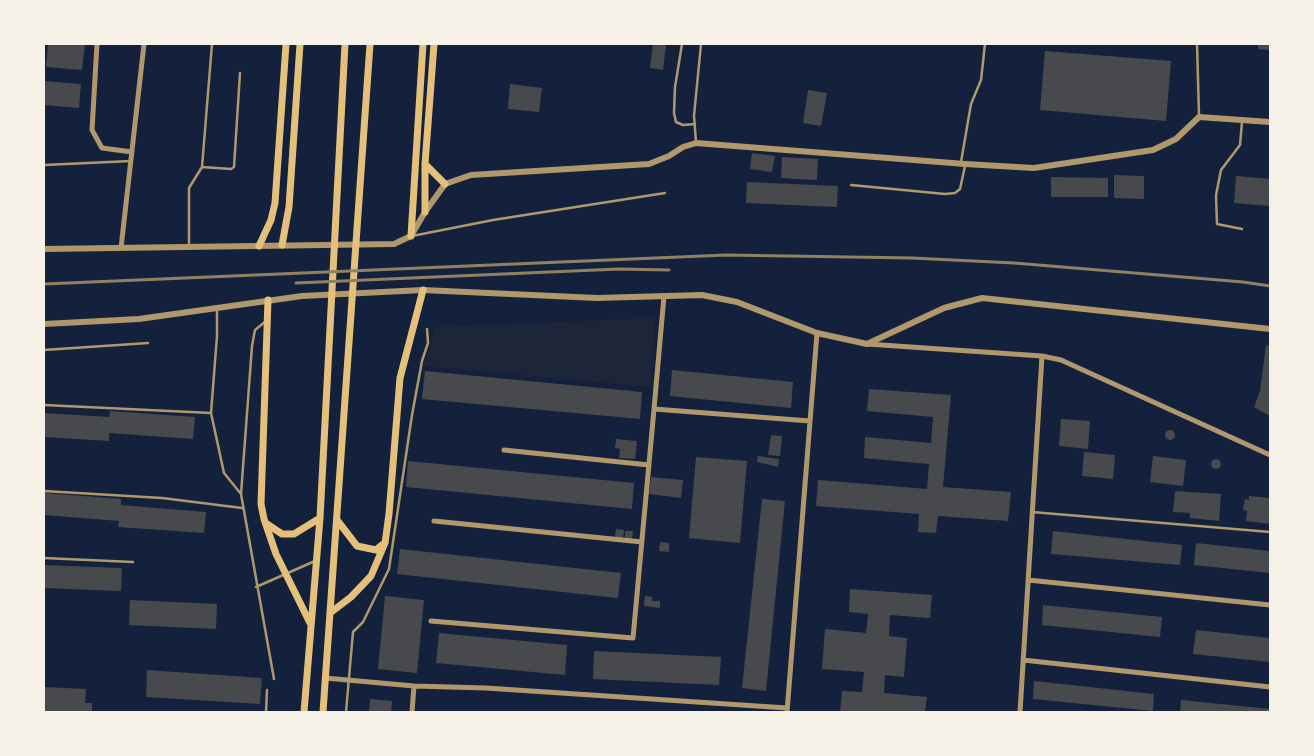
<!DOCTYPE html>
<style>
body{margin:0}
#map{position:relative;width:1314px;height:756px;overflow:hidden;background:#14213d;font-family:"PT Sans",sans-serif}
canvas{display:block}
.frame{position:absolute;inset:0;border:45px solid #f6f1e7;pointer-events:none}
</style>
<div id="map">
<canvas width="1314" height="756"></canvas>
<div class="frame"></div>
</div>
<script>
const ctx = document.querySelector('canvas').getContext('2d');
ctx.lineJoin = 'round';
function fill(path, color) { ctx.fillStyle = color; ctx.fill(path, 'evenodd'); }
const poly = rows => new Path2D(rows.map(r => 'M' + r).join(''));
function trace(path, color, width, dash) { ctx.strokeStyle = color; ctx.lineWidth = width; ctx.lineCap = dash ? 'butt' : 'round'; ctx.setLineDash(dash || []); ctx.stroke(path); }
fill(poly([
 [655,318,650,387,424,366,436,327]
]), '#1d2539');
fill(poly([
 [48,44,85,45,82,70,46,67],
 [653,44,666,44,663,70,650,68],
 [1258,44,1270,44,1270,50,1258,49],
 [1045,51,1171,61,1166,121,1040,110],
 [45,81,81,84,79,108,44,105],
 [510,84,542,88,539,112,508,109],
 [808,90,827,93,821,126,803,123],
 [752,153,775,156,772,172,750,169],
 [782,157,818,159,817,180,781,178],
 [1114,175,1144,176,1144,199,1114,198],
 [1236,176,1270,179,1270,206,1234,203],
 [1051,177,1108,178,1108,197,1051,197],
 [747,182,838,186,837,207,746,203],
 [1266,345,1270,346,1270,416,1254,407,1260,391],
 [672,370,793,382,791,408,670,396],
 [425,371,642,392,640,419,422,399],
 [869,389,951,395,943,487,1011,492,1008,521,938,516,936,533,918,532,919,514,816,506,818,480,927,489,929,464,864,458,865,437,931,443,933,417,867,411],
 [110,411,195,417,193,439,109,433,109,441,44,437,44,413,109,417],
 [1061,419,1090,421,1088,449,1059,446],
 '1165 435a5 5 0 1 1 10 0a5 5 0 1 1-10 0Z',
 [771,435,782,436,780,456,768,455],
 [616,439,637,441,635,459,619,458,620,449,615,448],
 [1084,452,1115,455,1113,479,1082,476],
 [758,456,779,459,778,467,757,462],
 [1153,456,1186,460,1183,486,1150,482],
 [696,457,747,461,740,543,689,538],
 '1211 464a5 5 0 1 1 10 0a5 5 0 1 1-10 0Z',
 [408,461,634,483,632,509,406,487],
 [651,477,683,480,681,498,649,494],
 [1175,491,1221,494,1219,521,1190,518,1190,513,1173,512],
 [44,493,121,499,121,505,206,512,204,533,118,527,119,521,44,515],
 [1249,496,1270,498,1270,524,1246,521,1247,511,1243,510,1245,499,1249,500],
 [762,499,785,501,766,691,742,688],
 [616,529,624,530,623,538,615,537],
 [625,531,633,531,632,539,625,539],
 [1053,531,1182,545,1180,565,1051,554],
 [660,542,669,543,669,552,659,551],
 [1196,543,1270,551,1270,573,1194,565],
 [400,549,621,573,618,598,397,574],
 [44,565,122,568,121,591,44,588],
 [850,589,932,595,930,618,890,615,889,636,907,638,904,677,885,675,884,693,927,697,925,712,840,712,842,691,862,692,864,672,822,669,825,629,866,633,868,614,849,612],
 [385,596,424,600,417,673,378,669],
 [645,596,652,597,652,601,660,601,660,608,644,606],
 [130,600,217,604,216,629,129,625],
 [1043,605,1162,617,1160,637,1042,625],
 [1196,630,1270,638,1270,662,1193,654],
 [439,633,567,645,565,675,436,663],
 [594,651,721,657,719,685,593,679],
 [147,670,262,678,260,704,146,697],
 [1034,681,1154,694,1153,711,1033,699],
 [44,687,86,689,85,703,92,703,92,712,44,712],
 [370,699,392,701,391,712,369,712],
 [1181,700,1270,709,1270,712,1180,712]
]), '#48494c');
trace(poly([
 [682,44,675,87,674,113,676,122,683,125,695,124],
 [1197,44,1199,115],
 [696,142,694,116,701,44],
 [961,162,971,104,981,80,985,44],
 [44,165,131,161],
 [202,167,231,169,234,167,240,73],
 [851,185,945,194,955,193,960,189,965,166],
 [1242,229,1217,224,1216,195,1221,170,1240,145,1242,122],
 [412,236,493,220,665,193],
 [189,245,189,188,202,167,212,44],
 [217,309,217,336,211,413,224,473,241,494],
 [266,321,255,330,252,346,241,494,274,679],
 [44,350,148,343],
 [44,405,211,413],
 [44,491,162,498,242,508],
 [1032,512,1270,532],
 [44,558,133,562],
 [256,587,315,561],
 [266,712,267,690],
 [346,712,353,632,363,622,389,569,412,415,422,361,428,343,427,329]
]), '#b1986c', 2.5);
trace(poly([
 [97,44,92,130,102,148,132,152],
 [121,248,144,44],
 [867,344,1042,356,1061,360,1270,455],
 [654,409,664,296],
 [504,450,649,465],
 [434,521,642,542],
 [1028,580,1270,605],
 [431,621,633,638,654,409,810,421],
 [1023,660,1270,687],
 [325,678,414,686,486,688,787,708],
 [412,712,414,686],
 [787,712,817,333],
 [1020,712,1042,356]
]), '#b1986c', 5);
trace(poly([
 [44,249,394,244,411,236,425,212,445,184,471,175,649,164,669,156,683,147,696,143,965,164,1034,168,1153,150,1176,139,1199,117,1270,122],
 [44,324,139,319,302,296,423,290,597,298,702,295,737,302,817,333,867,344,944,308,982,298,1270,329]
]), '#b1986c', 6);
trace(poly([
 [425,164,445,184],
 [425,212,425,164,434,44],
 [411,236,423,44],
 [282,245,289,207,300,44],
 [259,246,271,220,275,203,286,44],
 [268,300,261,504,264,519,276,554,310,623],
 [337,520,357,546,376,550,382,545],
 [267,524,282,534,294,534,320,518],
 [330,613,351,597,371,576,385,543,389,514,400,378,423,290],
 [304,712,320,518,345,44],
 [323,712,370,44]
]), '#e5c07b', 7);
trace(poly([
 [296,283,619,269,669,270],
 [44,284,726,255,912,258,1014,263,1243,282,1270,286]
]), '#918062', 3);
</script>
